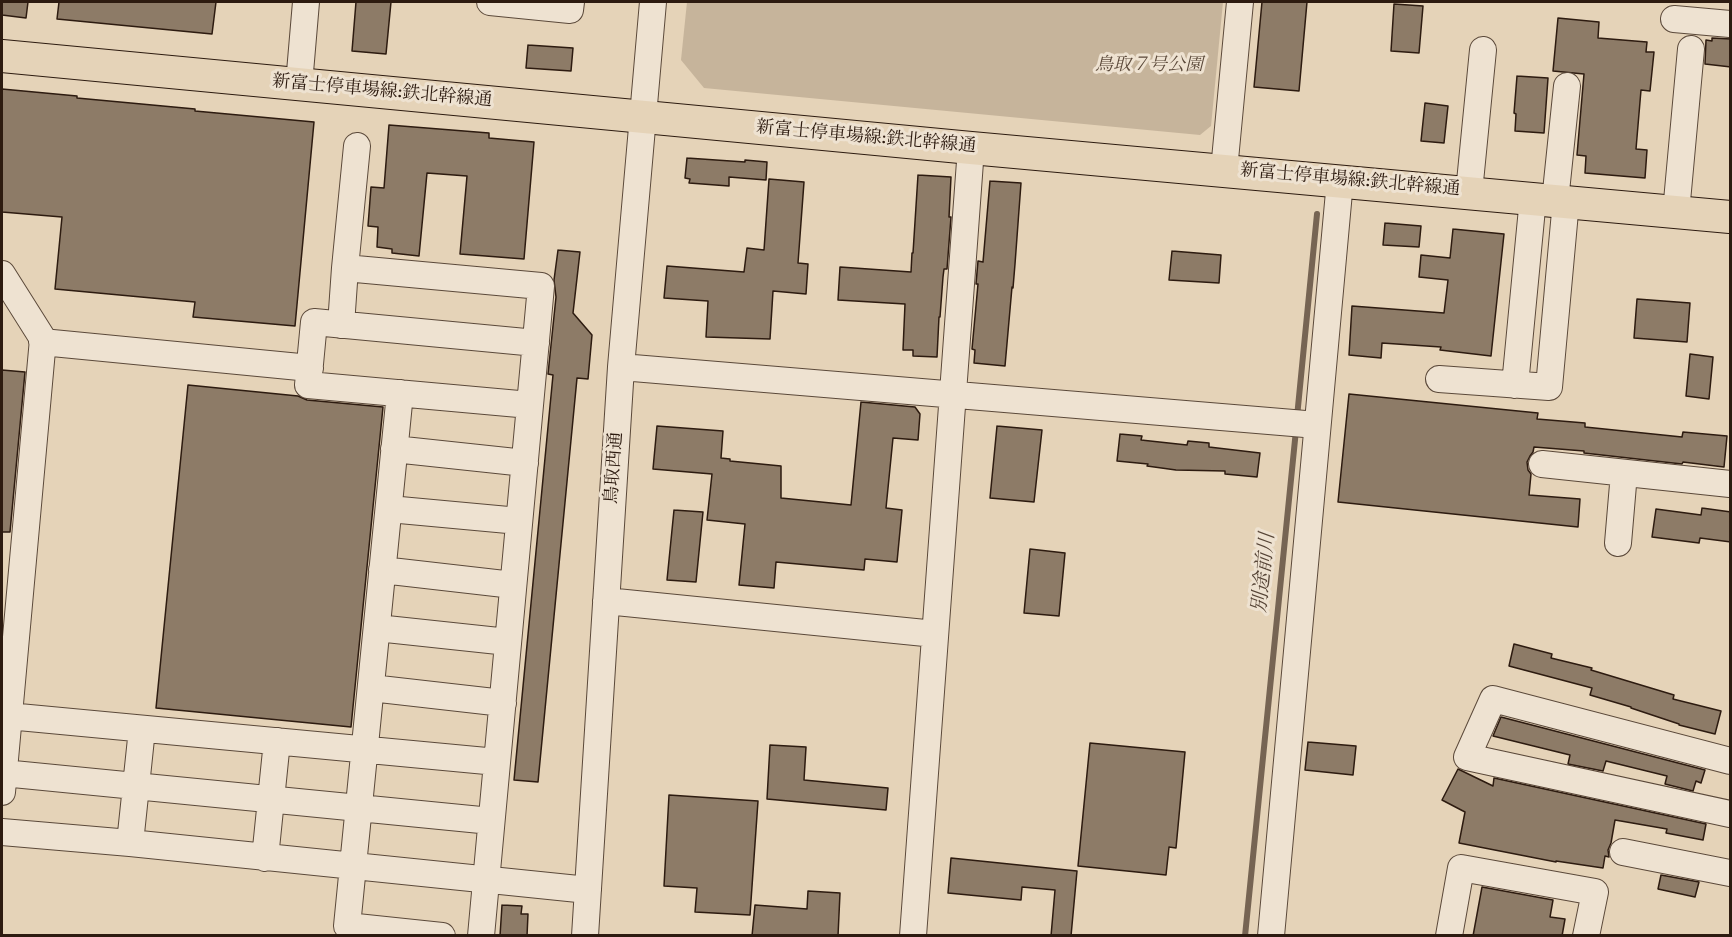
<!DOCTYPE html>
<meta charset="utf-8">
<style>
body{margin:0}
#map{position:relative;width:1732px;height:937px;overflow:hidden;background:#e5d3b8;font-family:"IM FELL DW Pica",serif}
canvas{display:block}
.frame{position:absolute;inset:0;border:3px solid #2d1b10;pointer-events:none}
</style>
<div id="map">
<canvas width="1732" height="937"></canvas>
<div class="frame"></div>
</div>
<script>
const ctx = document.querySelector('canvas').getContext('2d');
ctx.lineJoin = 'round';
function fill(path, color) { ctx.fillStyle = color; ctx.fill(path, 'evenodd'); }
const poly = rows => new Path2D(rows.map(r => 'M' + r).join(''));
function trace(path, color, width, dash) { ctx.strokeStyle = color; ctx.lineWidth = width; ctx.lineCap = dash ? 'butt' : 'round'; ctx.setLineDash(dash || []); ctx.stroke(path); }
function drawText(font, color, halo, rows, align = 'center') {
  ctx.font = font + ' "IM FELL DW Pica","Noto Serif JP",serif'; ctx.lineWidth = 6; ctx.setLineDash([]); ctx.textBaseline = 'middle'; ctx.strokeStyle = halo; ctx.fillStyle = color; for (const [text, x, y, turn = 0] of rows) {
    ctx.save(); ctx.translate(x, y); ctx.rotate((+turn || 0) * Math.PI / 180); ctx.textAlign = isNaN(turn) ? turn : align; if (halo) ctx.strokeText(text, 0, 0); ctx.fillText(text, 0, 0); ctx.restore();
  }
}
fill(poly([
 [687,2,1223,2,1211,126,1200,135,704,88,681,60]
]), '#c6b49b');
trace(poly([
 [1297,417,1317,214],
 [1245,936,1296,430]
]), '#766453', 6);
const building = poly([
 [2,2,28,2,26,18,2,15,2,2],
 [59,2,216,2,212,34,57,19,59,2],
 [356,2,391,2,386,54,352,51,356,2],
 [1262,2,1307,2,1299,91,1254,87,1262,2],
 [1394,4,1423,6,1419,53,1391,51,1394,4],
 [1558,18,1599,22,1598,38,1647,42,1646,52,1654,52,1650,91,1641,90,1636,149,1647,150,1645,178,1585,173,1586,156,1577,155,1584,74,1553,71,1558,18],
 [1712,38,1731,39,1731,67,1705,64,1706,40,1712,41,1712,38],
 [528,45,573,48,571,71,526,68,528,45],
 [1517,76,1548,78,1544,133,1515,131,1516,114,1514,113,1517,76],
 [2,89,77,96,77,98,195,109,195,111,314,122,295,326,193,317,195,302,55,289,62,217,2,212,2,89],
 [1425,103,1448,106,1444,143,1421,141,1425,103],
 [389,125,489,133,489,138,534,142,524,259,460,254,467,176,427,173,419,256,392,253,392,249,377,247,378,227,368,226,371,187,384,188,389,125],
 [687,158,745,162,745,160,767,162,766,180,729,177,729,186,689,183,690,179,685,178,687,158],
 [918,175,951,177,949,217,951,217,947,269,944,269,943,277,940,317,939,317,937,357,913,356,913,350,903,350,905,304,838,300,840,267,911,272,912,253,913,253,918,175],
 [769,179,804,182,798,263,808,264,806,294,773,291,770,339,706,337,708,301,664,298,667,266,744,272,747,248,764,250,769,179],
 [990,181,1021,183,1015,264,1013,288,1012,287,1005,366,974,363,975,350,972,349,978,284,976,284,978,261,983,262,990,181],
 [1385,223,1421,226,1419,247,1383,245,1385,223],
 [1453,229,1504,234,1491,356,1440,350,1441,347,1382,343,1381,358,1349,355,1352,306,1444,313,1448,280,1419,277,1421,255,1450,258,1453,229],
 [558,250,580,252,573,313,592,335,588,379,577,378,538,782,514,780,553,375,548,374,556,297,554,280,558,250],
 [1172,251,1221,255,1219,283,1169,280,1172,251],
 [1637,299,1690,303,1687,342,1634,338,1637,299],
 [1690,354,1713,357,1709,399,1686,396,1690,354],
 [2,370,25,372,10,532,2,532,2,370],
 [188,385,298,396,307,400,383,407,351,727,156,708,188,385],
 [1349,394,1538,413,1537,419,1585,423,1585,427,1682,437,1683,432,1727,436,1724,467,1683,462,1682,464,1584,453,1584,451,1534,447,1533,452,1530,456,1527,462,1528,470,1531,474,1529,495,1580,499,1578,527,1338,502,1349,394],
 [861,402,915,407,920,414,918,440,893,438,886,508,902,510,897,562,865,559,864,570,776,562,774,588,739,585,745,524,707,520,712,474,653,469,657,426,723,431,721,458,730,459,730,461,781,466,781,498,851,505,861,402],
 [997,426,1042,430,1034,502,990,498,997,426],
 [1120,434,1142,436,1141,440,1187,445,1188,441,1209,443,1209,447,1260,453,1257,477,1225,474,1225,471,1176,470,1147,466,1148,464,1117,461,1120,434],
 [1702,508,1731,512,1731,542,1700,538,1699,543,1652,537,1656,509,1701,515,1702,508],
 [674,510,703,512,696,582,667,580,674,510],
 [1030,549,1065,553,1059,616,1024,613,1030,549],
 [1514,644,1552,654,1551,658,1592,668,1591,670,1674,695,1673,699,1721,711,1715,734,1679,725,1679,724,1631,708,1631,707,1590,695,1592,688,1509,666,1514,644],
 [1501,717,1705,770,1701,783,1696,781,1693,791,1665,784,1667,776,1606,761,1603,771,1568,764,1570,755,1493,736,1501,717],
 [1308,742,1356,746,1353,775,1305,770,1308,742],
 [1090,743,1185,752,1176,848,1169,847,1166,875,1078,866,1090,743],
 [770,745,806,747,804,780,888,788,886,810,767,799,770,745],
 [1458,769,1493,786,1494,778,1706,824,1703,840,1666,833,1667,829,1615,820,1611,843,1608,850,1609,857,1605,856,1603,868,1556,861,1556,862,1459,843,1465,812,1442,800,1458,769],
 [669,795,758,801,750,915,695,912,697,888,664,886,669,795],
 [951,858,1077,871,1071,936,1051,936,1055,890,1022,887,1021,900,948,893,951,858],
 [1661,875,1699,882,1695,897,1658,889,1661,875],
 [1482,887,1553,900,1550,917,1565,919,1562,936,1473,936,1482,887],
 [808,891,840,893,838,936,752,936,755,905,807,909,808,891],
 [502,905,522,906,521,914,528,914,527,936,500,936,502,905]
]);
fill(building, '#8d7b67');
trace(building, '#2d1b10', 1.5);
const minor = poly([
 [490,2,570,10,571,2],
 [1674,19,1730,24],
 [299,84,306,2],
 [357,146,345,268,541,286,481,936],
 [1224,170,1240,2],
 [1469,192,1483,50],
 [1555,201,1567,86],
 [1676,212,1691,49],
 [2,274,43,339,2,792],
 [341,325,345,268],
 [42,342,310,368],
 [621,367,1317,425],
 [1439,379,1549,387,1566,201],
 [1515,385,1533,198],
 [400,393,347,926,442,936],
 [530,405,308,385,314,322,536,343],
 [394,449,525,463],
 [1542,464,1730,484],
 [389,509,519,521],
 [1618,543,1624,473],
 [382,570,513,585],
 [606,601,935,634],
 [377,628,508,642],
 [371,688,503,703],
 [8,716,497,762],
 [1730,761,1493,699,1467,757,1730,814],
 [3,773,491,821],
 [2,832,130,843,588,890],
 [130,843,142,729],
 [1623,852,1730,873],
 [265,858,277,741],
 [585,936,621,367,653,2],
 [913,936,971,148],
 [1271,936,1340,181],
 [1449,936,1461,868,1595,892,1586,936]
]);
const major = poly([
 [2,56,971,148,1730,217]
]);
trace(minor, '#5b493a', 28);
trace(major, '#2d1b10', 34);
trace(minor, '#eee2d1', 26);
trace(major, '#e5d3b8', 32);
drawText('italic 18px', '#5b493a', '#eee2d1', [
 ["鳥取７号公園",1149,66]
]);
drawText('18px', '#2d1b10', '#eee2d1', [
 ["新富士停車場線:鉄北幹線通",382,92,5],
 ["新富士停車場線:鉄北幹線通",866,138,5],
 ["新富士停車場線:鉄北幹線通",1350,181,5],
 ["鳥取西通",615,468,-86]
]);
drawText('italic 20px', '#574537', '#eee2d1', [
 ["別途前川",1265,573,-84]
]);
</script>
